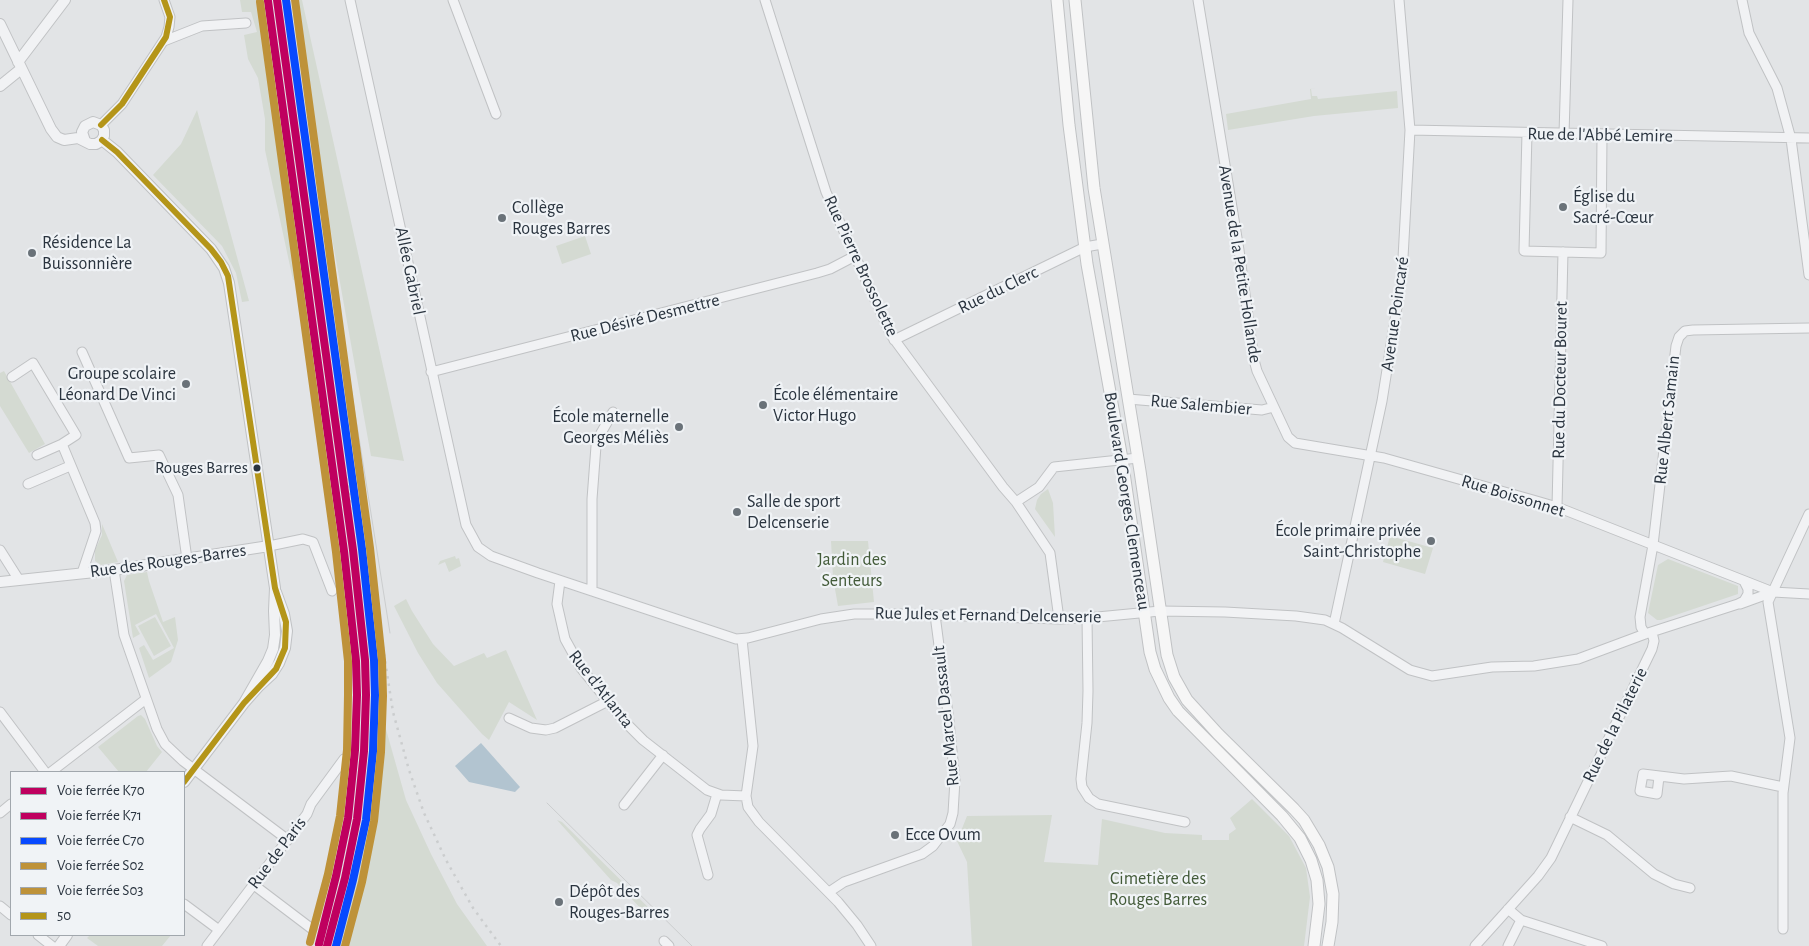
<!DOCTYPE html>
<meta charset="utf-8">
<style>
body{margin:0}
#map{position:relative;width:1809px;height:946px;overflow:hidden;background:#e2e4e6;font-family:"Alegreya Sans",sans-serif}
canvas{display:block}
.legend{position:absolute;left:10px;top:771px;width:175px;height:165px;box-sizing:border-box;background:#f0f3f6;border:1px solid #a1a7ad;margin:0;padding:6px 9px;list-style:none;font-size:15px;color:#2a343f}
.legend li{display:flex;align-items:center;gap:10px;height:25px}
.legend b{width:25px;border:1px solid #a1a7ad}
</style>
<div id="map">
<canvas width="1809" height="946"></canvas>
<ul class="legend">
<li><b style="height:6px;background:#bf005f"></b>Voie ferrée K70</li>
<li><b style="height:6px;background:#bf005f"></b>Voie ferrée K71</li>
<li><b style="height:6px;background:#0749ff"></b>Voie ferrée C70</li>
<li><b style="height:6px;background:#be9239"></b>Voie ferrée S02</li>
<li><b style="height:6px;background:#be9239"></b>Voie ferrée S03</li>
<li><b style="height:6px;background:#b49519"></b>50</li>
</ul>
</div>
<script>
const ctx = document.querySelector('canvas').getContext('2d');
ctx.lineJoin = 'round';
function fill(path, color) { ctx.fillStyle = color; ctx.fill(path, 'evenodd'); }
const poly = rows => new Path2D(rows.map(r => 'M' + r).join(''));
function trace(path, color, width, dash) { ctx.strokeStyle = color; ctx.lineWidth = width; ctx.lineCap = dash ? 'butt' : 'round'; ctx.setLineDash(dash || []); ctx.stroke(path); }
function drawText(font, color, halo, rows, align = 'center') {
  ctx.font = font + ' "Alegreya Sans",sans-serif'; ctx.lineWidth = 4.5; ctx.setLineDash([]); ctx.textBaseline = 'middle'; ctx.strokeStyle = halo; ctx.fillStyle = color; for (const [text, x, y, turn = 0] of rows) {
    ctx.save(); ctx.translate(x, y); ctx.rotate((+turn || 0) * Math.PI / 180); ctx.textAlign = isNaN(turn) ? turn : align; if (halo) ctx.strokeText(text, 0, 0); ctx.fillText(text, 0, 0); ctx.restore();
  }
}
fill(poly([
 [240,0,262,0,303,278,293,280,265,150,265,119,258,78,248,59,244,35,257,32,251,12,242,12],
 [299,0,302,0,404,461,371,456,331,232,310,96],
 [1316,88,1311,89,1312,96,1317,96,1318,99,1397,91,1398,108,1314,116,1228,130,1226,114,1311,99,1310,89],
 [197,110,249,301,242,302,236,273,222,246,153,175,181,144],
 [585,236,591,254,562,264,556,246],
 [4,371,45,444,29,453,0,406,0,373],
 [1048,489,1053,503,1055,537,1035,509,1037,500,1041,494],
 [102,524,118,562,101,565,95,561,95,550,102,535],
 [1390,536,1433,548,1425,574,1383,562],
 [831,541,868,541,874,602,838,606,833,578],
 [455,556,456,559,459,558,461,566,449,572,445,562,438,565,440,561],
 [1668,559,1738,586,1738,594,1661,620,1657,620,1648,613,1658,565],
 [147,572,149,581,163,622,175,617,178,640,171,662,149,678,139,648,144,645,153,660,174,648,156,614,135,625,140,634,133,638,124,581,127,575],
 [406,599,412,611,433,644,454,666,484,653,487,658,506,650,537,720,509,702,489,740,482,734,437,683,418,653,394,606],
 [155,617,171,646,154,656,138,626],
 [376,694,406,800,431,854,457,904,487,946,336,946,355,873,369,787],
 [141,715,145,719,157,746,162,752,146,772,119,772,98,747,138,716],
 [1252,799,1289,836,1306,868,1310,897,1304,946,972,946,967,862,957,841,967,816,1052,815,1044,862,1098,865,1102,819,1165,833,1202,835,1202,840,1229,840,1229,834,1236,829,1230,818],
 [557,820,562,822,659,918,657,920,646,907,642,910,617,883,611,880],
 [90,935,171,935,162,946,98,946,87,938]
]), '#d4dad2');
fill(poly([
 [481,743,520,787,515,792,469,782,455,766]
]), '#b2c4d0');
const minor = poly([
 [350,0,466,525,478,547,491,556,538,573,736,639,748,638,821,619,854,614,903,614,1059,619,1087,618,1160,611,1225,612,1296,616,1325,620,1342,628,1410,670,1432,676,1492,667,1534,666,1578,659,1645,634,1738,604,1744,601,1748,594,1748,589,1744,581],
 [453,0,496,114],
 [765,0,826,192,891,335,1003,487,1016,502,1050,553,1059,619],
 [1198,0,1239,250,1254,360,1257,371,1288,437,1295,443,1384,458,1533,500,1557,507,1773,592,1809,594],
 [1742,0,1749,33,1777,88,1791,139,1809,275],
 [164,41,202,26,246,23],
 [101,125,122,104,166,37,169,27,170,17,164,0],
 [1410,130,1809,138],
 [1527,133,1524,251,1601,253,1602,135],
 [1564,134,1568,0],
 [894,340,1085,247,1102,244],
 [82,352,129,458,159,455,178,495,187,559],
 [431,372,817,273,830,269,855,256],
 [12,377,33,363,76,435,62,444,95,523,96,531,82,573],
 [1128,399,1262,410,1274,407],
 [37,455,62,444],
 [28,484,70,466],
 [1016,502,1039,487,1054,467,1138,458],
 [1557,507,1563,252],
 [269,546,303,539,313,542,332,591],
 [0,550,19,580],
 [114,570,124,635,157,729,165,744,183,761,288,840],
 [560,581,557,604,565,639,581,668,623,720,643,740,707,790,721,795,746,796],
 [592,591,592,499,596,446,601,433,613,412],
 [1740,604,1773,592],
 [1087,618,1088,691,1087,723,1081,779,1082,787,1089,798,1098,804,1185,822],
 [1334,624,1382,401,1402,276,1410,130,1399,0],
 [1645,634,1641,627,1640,617,1653,545,1676,346,1679,337,1685,331,1693,330,1809,328],
 [742,639,753,746,746,796,748,807,759,822,838,902,857,925,871,946],
 [0,712,45,772],
 [509,718,531,728,546,730,555,728,608,701],
 [51,772,146,699],
 [1659,777,1657,794,1640,791,1643,774,1684,779,1731,776,1783,787],
 [624,805,663,755],
 [0,813,11,804],
 [1570,817,1607,835,1654,874,1674,884,1690,888],
 [708,875,697,835,700,829,711,814,717,794],
 [254,885,312,929],
 [829,892,844,882,922,854,933,846,950,824,953,813,955,780,949,721,935,615],
 [184,904,219,930],
 [0,906,11,915],
 [1508,909,1521,920,1602,946],
 [1783,929,1783,793,1790,738,1768,602,1809,514],
 [38,935,52,946],
 [664,941,669,946],
 [207,946,307,814,311,804,344,759],
 [1475,946,1538,876,1551,858,1652,649,1654,641,1652,632],
 [1508,946,1521,920]
]);
const tertiary = poly([
 [0,24,51,129,57,137,64,140,78,138,90,144,96,144,101,141,104,136,104,130,101,125,93,122,85,126,82,132,85,141],
 [18,62,65,0],
 [0,86,21,69],
 [102,140,117,152,211,249,224,268,229,283,275,588,274,611,275,635,273,649,268,661,244,703],
 [0,582,114,570,269,546],
 [184,782,244,703,259,686,272,674,279,663,285,648,287,631,284,614,276,592],
 [59,946,67,935]
]);
const secondary = poly([
 [1057,0,1069,125,1087,264,1122,459,1150,652,1155,669,1169,698,1178,711,1282,816,1300,838,1311,860,1317,880,1319,904,1314,946],
 [1075,0,1094,188,1140,471,1167,655,1174,677,1187,700,1218,734,1294,809,1304,820,1319,845,1328,867,1333,894,1332,922,1328,946]
]);
trace(minor, '#c0c2c4', 11);
trace(tertiary, '#c0c2c4', 12);
trace(secondary, '#c0c2c4', 13);
trace(minor, '#f1f2f4', 9);
trace(tertiary, '#f1f2f4', 10);
trace(secondary, '#f6f6f6', 11);
trace(poly([
 [295,0,312,142,390,633],
 [547,803,692,946]
]), '#cbcdce', 1);
trace(poly([
 [337,434,349,492,376,602,393,712,409,770,424,813,446,860,473,908,501,946]
]), '#cbcdce', 2.5, [2.5, 5]);
trace(poly([
 [101,125,122,104,166,37,170,17,164,0],
 [102,140,117,152,211,249,221,262,228,276,275,588,286,622,285,648,276,669,244,703,184,782]
]), '#b49519', 6);
trace(poly([
 [277,0,353,550,365,660,366,695,364,751,357,819,345,878,327,946]
]), '#bf005f', 8);
trace(poly([
 [268,1,344,551,356,661,357,695,355,750,348,818,336,876,319,944]
]), '#bf005f', 8);
trace(poly([
 [286,0,362,549,374,660,375,695,373,751,366,820,353,880,336,946]
]), '#0749ff', 8);
trace(poly([
 [260,2,336,552,348,661,348,695,347,750,340,816,328,874,310,942]
]), '#be9239', 8);
trace(poly([
 [295,0,370,548,382,660,383,696,381,752,374,821,362,882,345,946]
]), '#be9239', 8);
for (const [x, y, r, color] of [
 [1563,207,5,"#6a7279"],
 [502,218,5,"#6a7279"],
 [32,253,5,"#6a7279"],
 [186,384,5,"#6a7279"],
 [763,405,5,"#6a7279"],
 [679,427,5,"#6a7279"],
 [257,468,4.5,"#2a343f"],
 [737,512,5,"#6a7279"],
 [1431,541,5,"#6a7279"],
 [895,835,5,"#6a7279"],
 [559,902,5,"#6a7279"]
]) { const dot = new Path2D(); dot.arc(x, y, r, 0, 2 * Math.PI); ctx.fillStyle = color; ctx.fill(dot); trace(dot, '#f0f3f6', 2); }
drawText('17px', '#2a343f', '#f0f3f6', [
 ["Rouges Barres",248,468]
], 'right');
drawText('18px', '#2a343f', '#f0f3f6', [
 ["Rue de l'Abbé Lemire",1600,135,1],
 ["Avenue de la Petite Hollande",1240,264,81],
 ["Rue Pierre Brossolette",861,266,65],
 ["Allée Gabriel",410,271,78],
 ["Rue du Clerc",998,290,-26],
 ["Avenue Poincaré",1395,314,-82],
 ["Rue Désiré Desmettre",645,318,-14],
 ["Rue du Docteur Bouret",1560,380,-89],
 ["Rue Salembier",1201,405,5],
 ["Rue Albert Samain",1667,420,-84],
 ["Rue Boissonnet",1513,496,17],
 ["Boulevard Georges Clemenceau",1127,501,81],
 ["Rue des Rouges-Barres",168,561,-8],
 ["Rue Jules et Fernand Delcenserie",988,615,1],
 ["Rue d'Atlanta",601,689,52],
 ["Rue Marcel Dassault",946,716,-96],
 ["Rue de la Pilaterie",1615,725,-64],
 ["Rue de Paris",277,853,-53]
]);
drawText('18px', '#2a343f', '#f0f3f6', [
 ["Église du",1573,197],
 ["Sacré-Cœur",1573,218],
 ["Collège",512,208],
 ["Rouges Barres",512,229],
 ["Résidence La",42,243],
 ["Buissonnière",42,264],
 ["Groupe scolaire",176,374,"right"],
 ["Léonard De Vinci",176,395,"right"],
 ["École élémentaire",773,395],
 ["Victor Hugo",773,416],
 ["École maternelle",669,417,"right"],
 ["Georges Méliès",669,438,"right"],
 ["Salle de sport",747,502],
 ["Delcenserie",747,523],
 ["École primaire privée",1421,531,"right"],
 ["Saint-Christophe",1421,552,"right"],
 ["Ecce Ovum",905,835],
 ["Dépôt des",569,892],
 ["Rouges-Barres",569,913]
], 'left');
drawText('18px', '#425a38', '#f0f3f6', [
 ["Jardin des",852,560],
 ["Senteurs",852,581],
 ["Cimetière des",1158,879],
 ["Rouges Barres",1158,900]
]);
</script>
